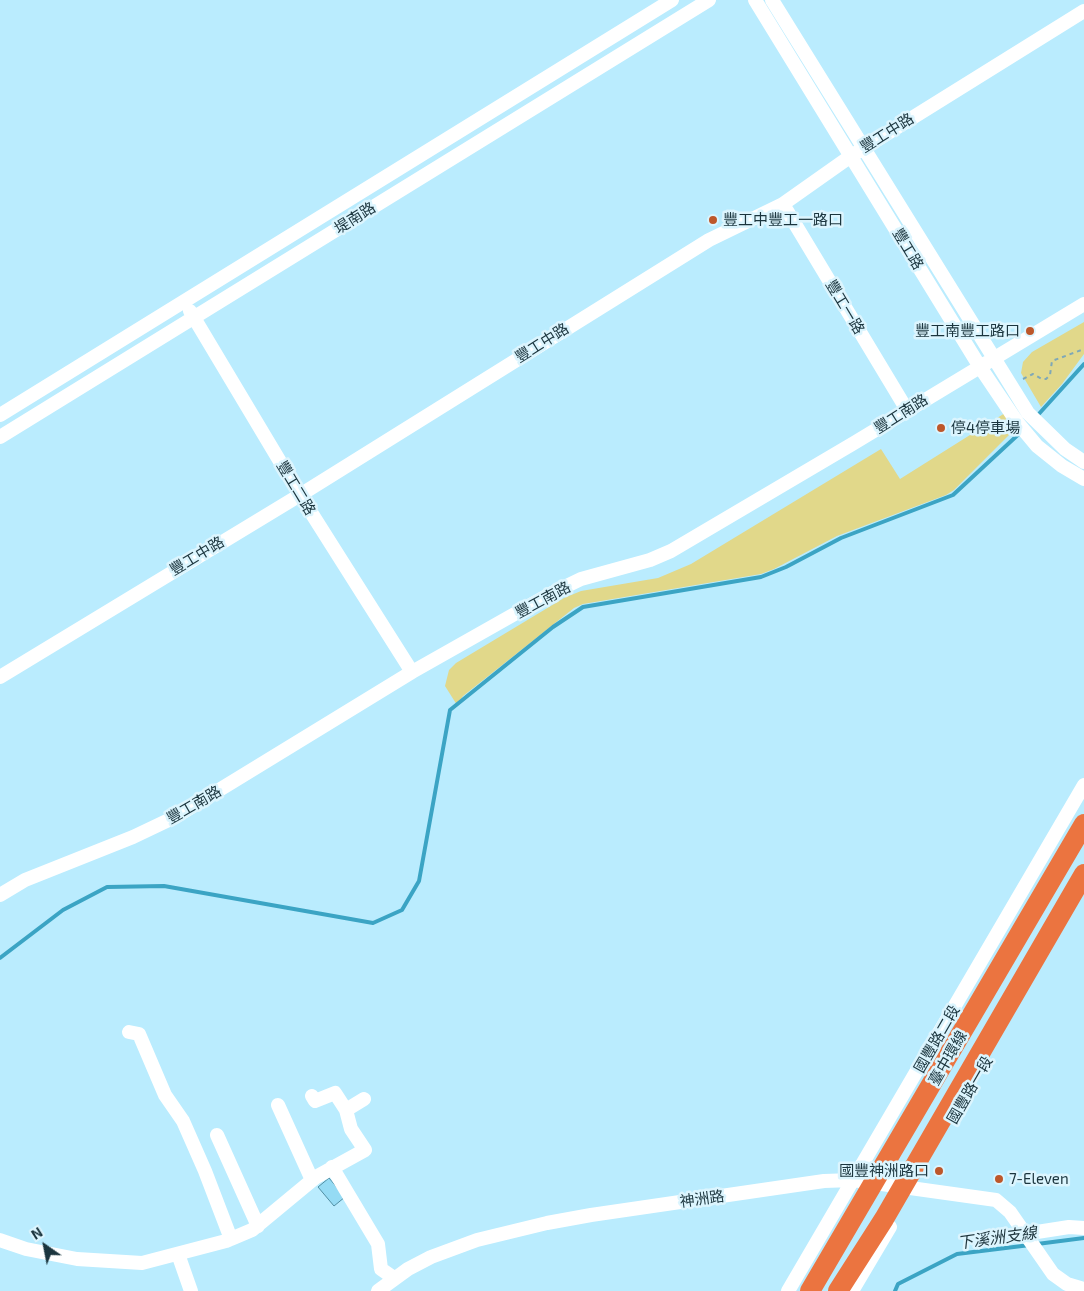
<!DOCTYPE html>
<meta charset="utf-8">
<style>
body{margin:0}
#map{position:relative;width:1084px;height:1291px;overflow:hidden;background:#baecfe;font-family:"Exo 2",sans-serif}
canvas{display:block}
.north{position:absolute;left:20px;top:1221px;width:50px;height:50px;-webkit-text-stroke:4px #dcf5fe;paint-order:stroke;rotate:327deg;font-size:14px;font-weight:700;line-height:20px;text-align:center;color:#1b353e}
.north::after{content:'';display:block;margin:auto;width:18px;height:22px;background:#1b353e;clip-path:polygon(50% 0,100% 100%,50% 72%,0 100%)}
</style>
<div id="map">
<canvas width="1084" height="1291"></canvas>
<div class="north">N</div>
</div>
<script>
const ctx = document.querySelector('canvas').getContext('2d');
ctx.lineJoin = 'round';
function fill(path, color) { ctx.fillStyle = color; ctx.fill(path, 'evenodd'); }
const poly = rows => new Path2D(rows.map(r => 'M' + r).join(''));
function trace(path, color, width, dash) { ctx.strokeStyle = color; ctx.lineWidth = width; ctx.lineCap = dash ? 'butt' : 'round'; ctx.setLineDash(dash || []); ctx.stroke(path); }
function drawText(font, color, halo, rows, align = 'center') {
  ctx.font = font + ' "Exo 2","Noto Sans TC",sans-serif'; ctx.lineWidth = 5; ctx.setLineDash([]); ctx.textBaseline = 'middle'; ctx.strokeStyle = halo; ctx.fillStyle = color; for (const [text, x, y, turn = 0] of rows) {
    ctx.save(); ctx.translate(x, y); ctx.rotate((+turn || 0) * Math.PI / 180); ctx.textAlign = isNaN(turn) ? turn : align; if (halo) ctx.strokeText(text, 0, 0); ctx.fillText(text, 0, 0); ctx.restore();
  }
}
fill(poly([
 [1084,322,1084,354,1062,384,1041,407,1021,373,1023,362,1032,352],
 [1005,413,1015,429,954,490,946,495,837,536,774,569,761,574,583,604,574,608,501,666,463,696,457,705,445,686,449,670,456,663,564,598,581,591,658,578,691,564,881,449,900,479]
]), '#e1d88a');
trace(poly([
 [1037,416,1084,364],
 [0,958,63,910,107,887,164,886,373,923,402,910,419,881,450,710,553,627,583,607,761,577,786,567,841,538,953,495,1021,432],
 [1037,1244,1084,1238],
 [895,1291,898,1284,957,1254,1030,1245]
]), '#3ba4c4', 4);
const building = poly([
 [329,1178,345,1197,334,1206,318,1187,329,1178]
]);
fill(building, '#95dbf4');
trace(building, '#508ea3', 1);
trace(poly([
 [1023,379,1033,374,1042,379,1046,379,1050,375,1052,361,1084,349]
]), '#7fa8b7', 2, [4, 4]);
trace(poly([
 [755,0,980,367,1017,422,1037,446,1062,466,1084,479],
 [772,0,1028,413,1065,449,1084,462],
 [783,204,907,410],
 [190,311,300,495,412,672],
 [0,415,672,0],
 [0,437,709,0],
 [0,677,300,495,709,240,783,204,851,156,1084,11],
 [0,895,25,880,133,837,175,817,412,672,550,594,581,579,650,560,671,551,854,443,1084,304],
 [129,1032,139,1034,165,1095,183,1121,205,1171,231,1239],
 [278,1105,312,1180],
 [346,1110,364,1099],
 [217,1135,258,1226],
 [332,1167,378,1244,381,1269,394,1278],
 [1024,1234,1069,1227,1084,1228],
 [0,1240,26,1249,77,1259,142,1263,226,1241,252,1230,316,1177,365,1150,351,1129,346,1110,335,1093,315,1101,312,1096],
 [178,1254,191,1291],
 [378,1291,408,1269,431,1257,477,1240,547,1223,591,1215,824,1181,853,1180,996,1200,1010,1212,1053,1274,1067,1284,1084,1289],
 [788,1291,1084,785],
 [852,1291,890,1227]
]), '#fff', 14);
trace(poly([
 [810,1291,1084,824],
 [838,1291,884,1219,1084,874]
]), '#eb7440', 20);
for (const [x, y, r, color] of [
 [713,220,5,"#bd572a"],
 [1030,331,5,"#bd572a"],
 [941,428,5,"#bd572a"],
 [939,1171,5,"#bd572a"],
 [999,1179,5,"#bd572a"]
]) { const dot = new Path2D(); dot.arc(x, y, r, 0, 2 * Math.PI); ctx.fillStyle = color; ctx.fill(dot); trace(dot, '#dcf5fe', 2); }
drawText('15px', '#1b353e', '#dcf5fe', [
 ["豐工中路",887,133,-32],
 ["堤南路",355,218,-32],
 ["豐工路",908,249,59],
 ["豐工一路",845,307,59],
 ["豐工中路",542,343,-32],
 ["豐工南路",901,414,-32],
 ["豐工二路",296,488,59],
 ["豐工中路",197,556,-31],
 ["豐工南路",543,600,-28],
 ["豐工南路",194,805,-30],
 ["國豐路二段",937,1039,-60],
 ["臺中環線",948,1058,-60],
 ["國豐路一段",970,1090,-60],
 ["神洲路",702,1199,-8]
]);
drawText('15px', '#1b353e', '#dcf5fe', [
 ["豐工中豐工一路口",723,220],
 ["豐工南豐工路口",1020,331,"right"],
 ["停4停車場",951,428],
 ["國豐神洲路口",929,1171,"right"],
 ["7-Eleven",1009,1179]
], 'left');
drawText('italic 16px', '#1d343c', '#dcf5fe', [
 ["下溪洲支線",997,1238,-8]
]);
</script>
